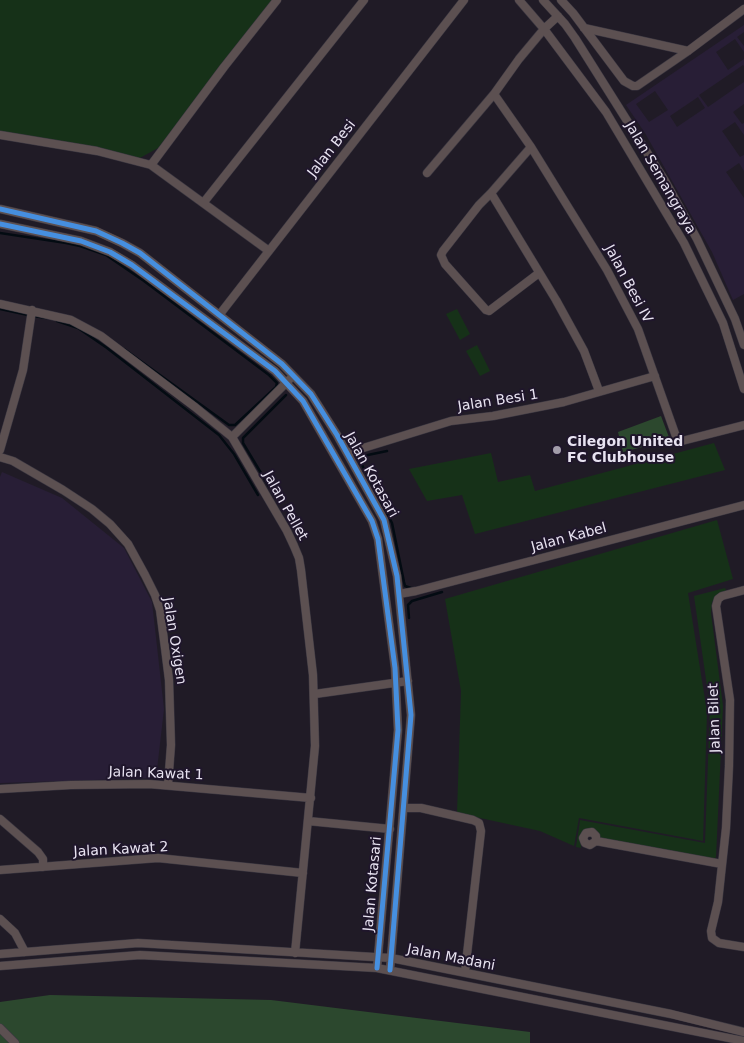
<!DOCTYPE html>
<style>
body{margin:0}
canvas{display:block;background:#201b26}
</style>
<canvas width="744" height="1043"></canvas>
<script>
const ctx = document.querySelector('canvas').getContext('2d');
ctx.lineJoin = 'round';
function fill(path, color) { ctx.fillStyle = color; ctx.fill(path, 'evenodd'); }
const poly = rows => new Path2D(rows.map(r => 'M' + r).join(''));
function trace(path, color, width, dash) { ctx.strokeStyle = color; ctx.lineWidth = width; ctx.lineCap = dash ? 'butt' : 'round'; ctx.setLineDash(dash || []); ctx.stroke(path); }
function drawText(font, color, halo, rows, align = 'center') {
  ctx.font = font + ' "DejaVu Sans",sans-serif'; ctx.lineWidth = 4; ctx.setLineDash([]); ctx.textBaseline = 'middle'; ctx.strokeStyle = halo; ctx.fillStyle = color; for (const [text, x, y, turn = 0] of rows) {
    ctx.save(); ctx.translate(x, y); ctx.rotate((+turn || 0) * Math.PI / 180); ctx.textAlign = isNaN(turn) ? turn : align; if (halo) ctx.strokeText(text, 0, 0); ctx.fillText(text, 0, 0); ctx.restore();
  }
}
fill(poly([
 [744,25,744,32,737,37,744,46,744,52,735,39,716,52,728,70,744,59,744,66,743,65,699,95,708,107,744,82,744,104,733,112,742,124,744,123,744,135,735,122,722,131,740,157,744,155,744,171,739,163,726,172,744,198,744,294,733,300,712,252,645,133,626,105],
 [655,91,668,110,649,122,636,104],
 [698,97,705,108,677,127,670,116],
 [2,472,62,498,124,548,152,602,164,709,156,778,0,783,0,477]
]), '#281e36');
fill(poly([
 [0,0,275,0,158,148,138,159,0,136],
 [457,309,470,334,460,340,446,314],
 [477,345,490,371,480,376,466,351],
 [714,443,725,470,475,534,462,495,427,501,409,469,491,453,498,482,530,475,535,491],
 [717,520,733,579,688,593,707,712,703,841,579,818,574,846,540,831,457,813,461,691,445,599],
 [725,588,727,592,718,595,712,602,711,613,723,706,716,857,713,860,596,838,586,834,580,839,581,848,576,847,580,820,705,843,710,707,694,596]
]), '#163118');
fill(poly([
 [661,416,670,440,623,452,618,432],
 [50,995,271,1000,530,1032,530,1043,0,1043,0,1002]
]), '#2c482e');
trace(poly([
 [0,233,66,243,80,246,106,255,144,281,269,375,277,383,276,387,235,425,229,425,124,349],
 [0,309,28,315,28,316],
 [33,316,47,318],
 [57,321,78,328,107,348,219,435,234,454,258,495],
 [387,451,363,456,360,461,392,523,404,582,405,586,411,588],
 [270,488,243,443,243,438,286,395],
 [409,618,408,605,412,601,442,592]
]), '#030b12', 2.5);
const street = poly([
 [519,0,544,29,606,112,684,243,723,323,744,389],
 [543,0,565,24,575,38,665,181,697,239,735,319,744,345],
 [561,0,573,13,624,81,633,86,637,86,688,51,744,9],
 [584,28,688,51],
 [494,94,531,147,607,270,638,329,678,442,744,425],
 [0,135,97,151,151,165,269,251],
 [531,147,491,193,556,300,584,351,599,391],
 [151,165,224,67,277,0],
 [427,173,494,94,519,59,544,29,558,16],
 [491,193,479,205,443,251,441,255,445,264,486,310,489,311,539,273],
 [204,202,364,0],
 [0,209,96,231,122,243,140,253,282,364,311,394,337,435,384,520,397,576,411,715,390,970],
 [0,224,81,241,110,252,132,265,275,371,303,401,372,521,378,539,395,668,398,730,377,968],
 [0,304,71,320,101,336,195,407,232,437,287,531,294,546,299,558,301,570,313,675,315,746,295,953],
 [220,314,464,0],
 [232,437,289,380],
 [0,450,23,370,32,310],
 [347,453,451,421,493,416,564,402,655,376],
 [0,457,13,461,63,490,92,509,110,524,128,544,145,575,155,595,160,610,165,648,169,680,171,745,168,785],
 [744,590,722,596,718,599,716,606,730,700,729,766,726,828,718,902,711,931,712,938,719,943,744,947],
 [399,594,416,591,744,505],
 [315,694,408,681],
 [0,789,71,785,149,784,311,798],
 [404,808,421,808,473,820,479,823,481,831,465,972],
 [0,819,38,852,43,859,43,867],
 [308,821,390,829],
 [596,841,596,836,592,832,586,833,583,838,585,843,590,845,596,841,722,864],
 [0,870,158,858,303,873],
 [0,919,15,933,25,952],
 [0,954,138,943,391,958,671,1014,744,1032],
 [0,966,140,955,377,968,744,1041],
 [0,1028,15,1043]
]);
trace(street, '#3c3842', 9);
trace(street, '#5c5051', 8);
trace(poly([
 [0,209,96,231,122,243,140,253,282,364,311,394,337,435,384,520,397,576,411,715,390,970],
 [0,224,81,241,110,252,132,265,275,371,303,401,372,521,378,539,395,668,398,730,377,968]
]), '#468fdf', 5);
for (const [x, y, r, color] of [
 [557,450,5,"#a29daa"]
]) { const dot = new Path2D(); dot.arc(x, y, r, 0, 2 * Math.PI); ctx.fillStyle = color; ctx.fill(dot); trace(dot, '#1f162b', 2); }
drawText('14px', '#e8e3f1', '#1f162b', [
 ["Jalan Besi",332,149,-52],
 ["Jalan Semangraya",660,178,60],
 ["Jalan Besi IV",628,284,62],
 ["Jalan Besi 1",498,401,-9],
 ["Jalan Kotasari",371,475,61],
 ["Jalan Pellet",285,506,61],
 ["Jalan Kabel",569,538,-15],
 ["Jalan Oxigen",174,641,81],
 ["Jalan Bilet",715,718,-92],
 ["Jalan Kawat 1",156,774,2],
 ["Jalan Kawat 2",121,850,-3],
 ["Jalan Kotasari",373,884,-85],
 ["Jalan Madani",451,958,11]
]);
drawText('bold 14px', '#e8e3f1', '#1f162b', [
 ["Cilegon United",567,442],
 ["FC Clubhouse",567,458]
], 'left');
</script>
